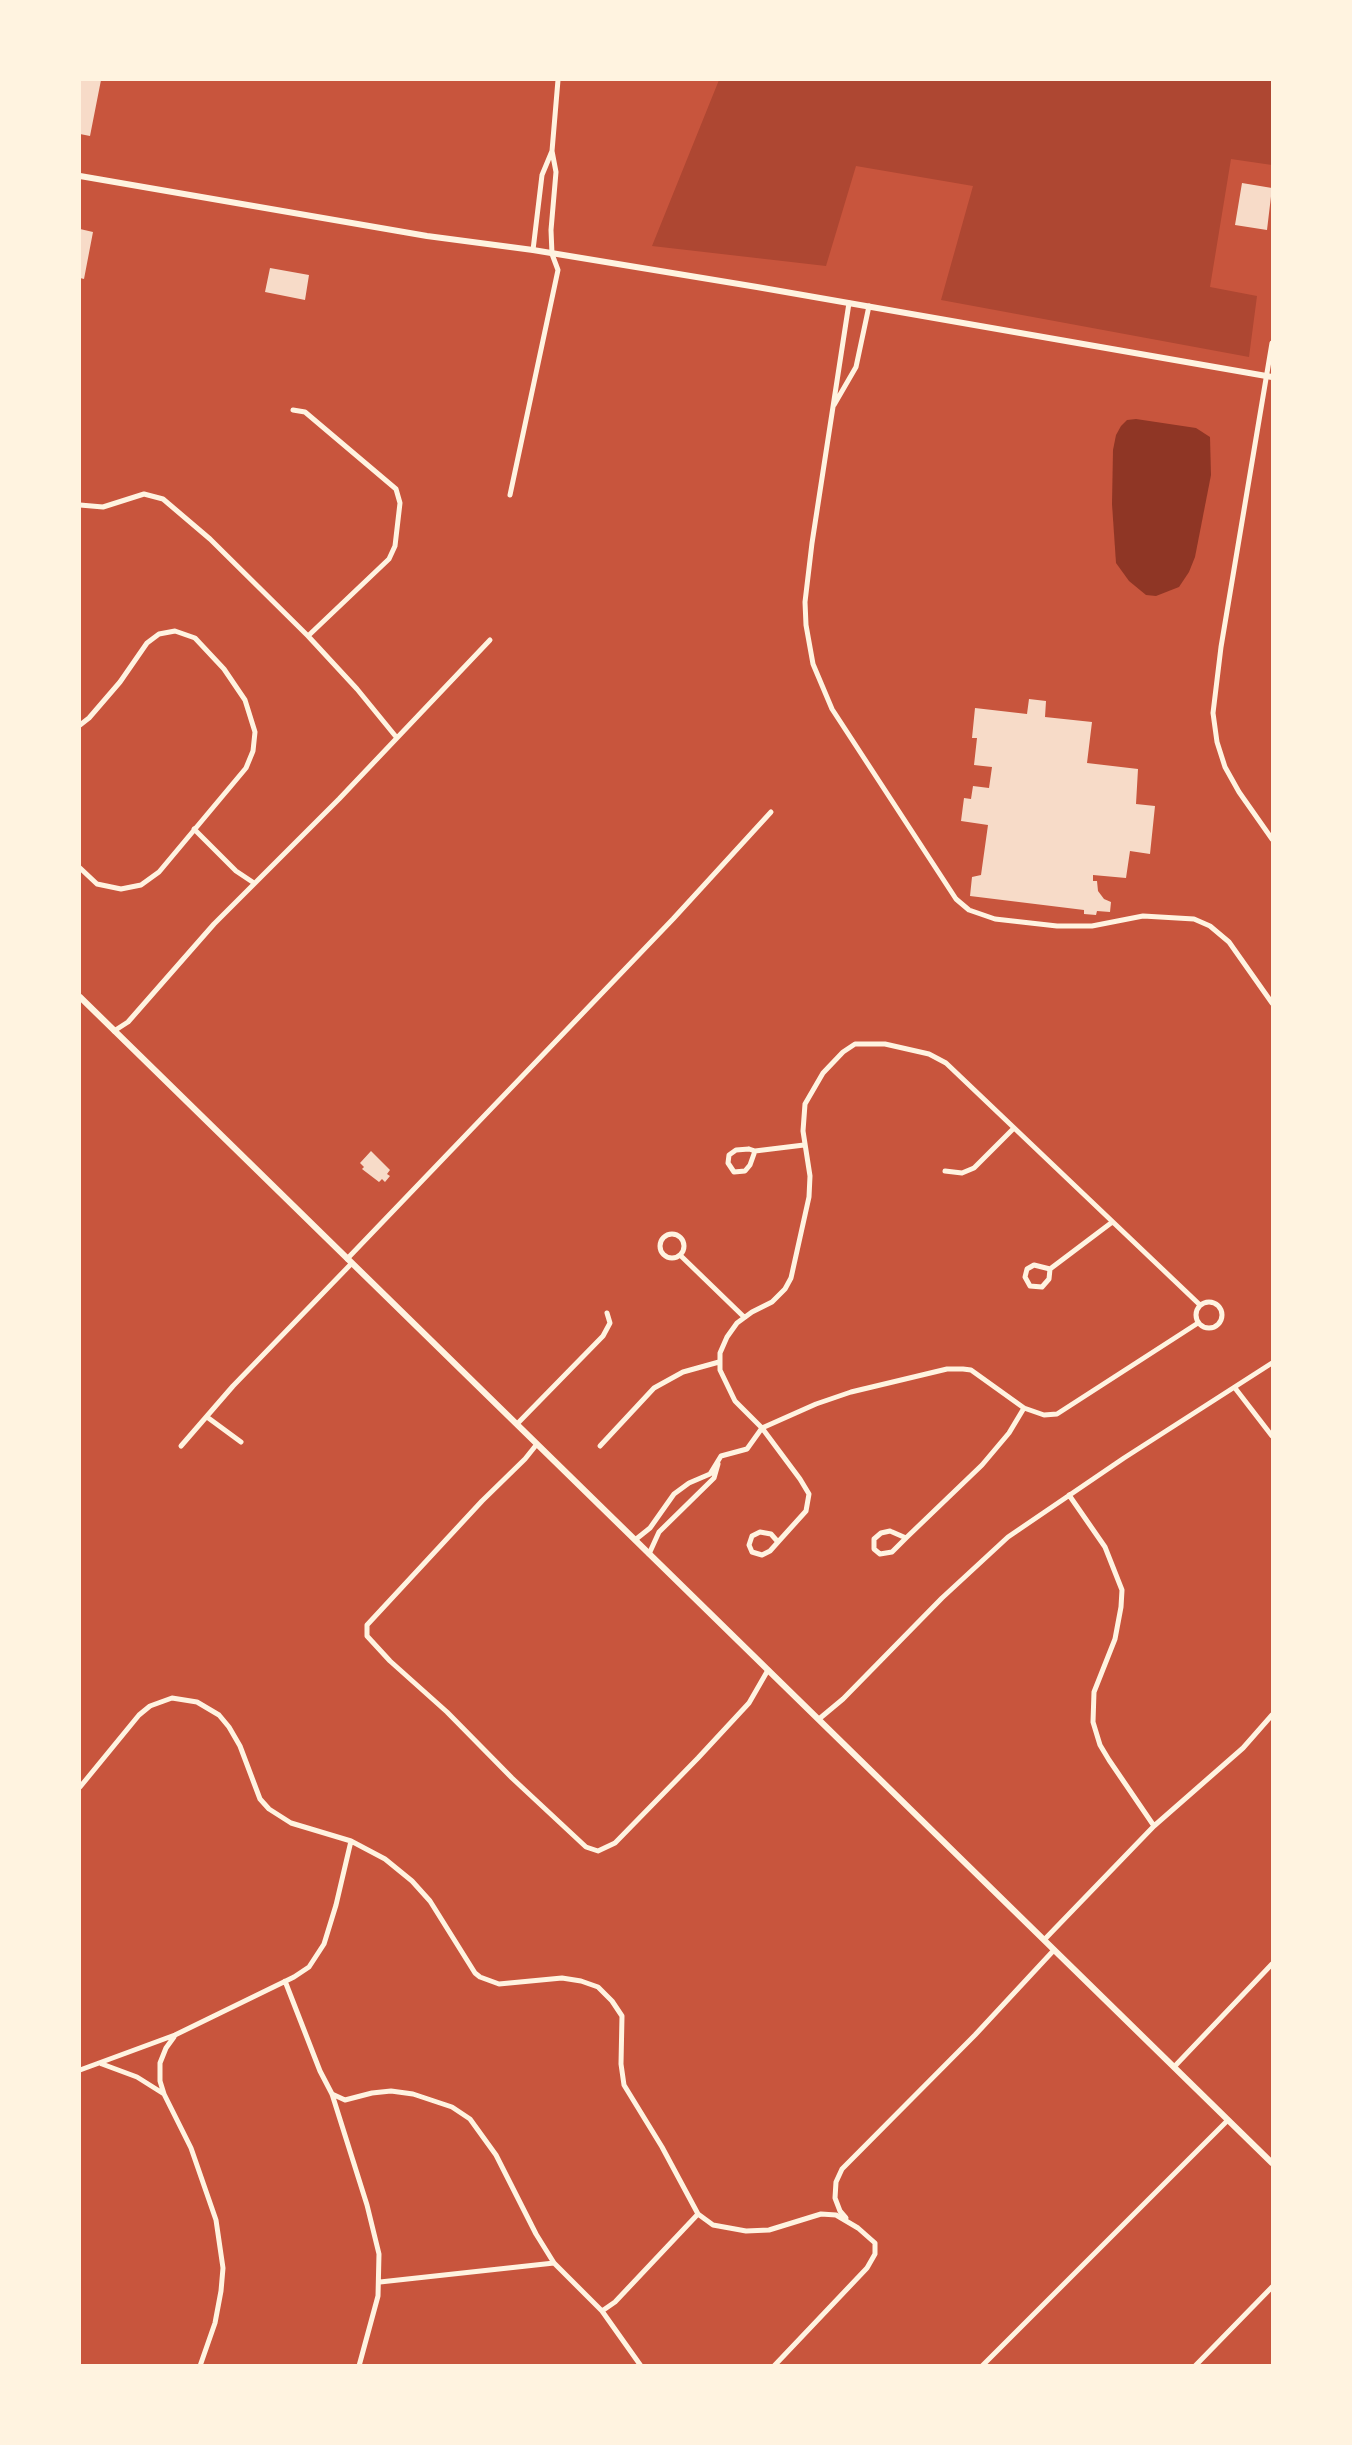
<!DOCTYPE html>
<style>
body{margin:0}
#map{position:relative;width:1352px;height:2445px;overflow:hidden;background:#c8553d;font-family:"Noto Sans",sans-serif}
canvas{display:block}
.frame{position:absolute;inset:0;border:81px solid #fff3e0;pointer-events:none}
</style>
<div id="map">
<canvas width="1352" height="2445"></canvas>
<div class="frame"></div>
</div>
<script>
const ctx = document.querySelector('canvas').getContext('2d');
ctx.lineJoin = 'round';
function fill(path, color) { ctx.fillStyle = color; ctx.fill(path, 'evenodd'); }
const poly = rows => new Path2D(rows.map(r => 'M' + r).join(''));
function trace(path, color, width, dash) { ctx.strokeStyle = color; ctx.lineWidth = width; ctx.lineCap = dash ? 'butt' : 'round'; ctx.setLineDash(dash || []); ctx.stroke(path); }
fill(poly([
 [719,80,1272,80,1272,165,1231,159,1210,287,1257,296,1249,357,941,300,973,186,856,166,826,266,652,246]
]), '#ae4732');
fill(poly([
 [1136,419,1196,428,1210,437,1211,475,1195,557,1189,572,1179,587,1156,596,1146,595,1129,581,1116,563,1112,504,1113,450,1116,435,1121,426,1127,420]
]), '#8f3625');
fill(poly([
 [80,80,101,80,90,136,80,134],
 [1242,183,1272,188,1267,230,1235,225],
 [80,229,93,232,84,279,80,278],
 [270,268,309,275,305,300,265,292],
 [1029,699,1046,701,1045,717,1092,722,1087,763,1138,769,1136,804,1155,806,1150,854,1130,851,1126,878,1093,875,1093,881,1097,881,1098,891,1104,899,1111,902,1110,912,1097,911,1096,915,1084,914,1084,910,970,896,972,877,981,875,988,825,961,821,964,798,971,799,973,786,989,788,992,767,974,765,977,738,972,738,975,708,1027,714],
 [371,1151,390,1170,387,1174,390,1176,385,1182,382,1179,379,1182,362,1169,364,1167,360,1163]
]), '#f7dbc8');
trace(poly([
 [533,250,542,175,552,151],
 [849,303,812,543,805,602,806,625,813,664,832,709,956,899,969,910,995,919,1057,926,1092,926,1143,916,1194,919,1210,926,1229,942,1272,1003],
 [1272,343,1221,647,1213,713,1217,742,1225,767,1239,792,1272,839],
 [834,405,856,367,869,306],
 [293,410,305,412,396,489,400,503,395,546,389,559,308,636],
 [510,495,558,270,552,254,551,230,556,172,552,151,558,80],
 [80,505,103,507,144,494,163,499,210,539,308,636,357,689,397,738],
 [80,725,89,718,120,682,147,643,159,634,175,631,195,638,224,669,245,700,255,732,253,751,246,768,159,872,141,885,121,889,97,884,80,868],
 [194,829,236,871,254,883],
 [114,1031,128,1022,214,924,339,799,490,640],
 [749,1149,755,1151,750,1165,745,1171,734,1172,728,1163,729,1155,736,1150,749,1149],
 [755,1151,804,1145],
 [945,1171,962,1173,974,1168,1014,1128],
 '660 1246a12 12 0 1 1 24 0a12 12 0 1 1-24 0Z',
 [681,1256,744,1317],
 [347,1259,673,919,771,812],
 [1034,1265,1050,1269,1049,1279,1042,1287,1030,1286,1025,1277,1027,1269,1034,1265],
 [1050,1269,1111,1223],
 '1196 1315a13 13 0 1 1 26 0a13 13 0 1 1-26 0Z',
 [1235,1388,1272,1436],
 [207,1417,241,1442],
 [517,1424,603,1336,610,1323,607,1313],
 [537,1444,525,1459,482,1501,367,1625,367,1636,390,1661,447,1712,512,1778,586,1847,598,1851,615,1843,698,1758,749,1703,768,1670],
 [181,1446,233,1386,352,1263],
 [600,1446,654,1388,683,1372,719,1362],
 [1069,1495,1105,1547,1122,1590,1121,1607,1115,1639,1094,1692,1093,1722,1100,1745,1109,1760,1154,1826],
 [890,1531,906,1538,892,1552,880,1554,874,1549,874,1539,881,1533,890,1531],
 [760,1532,771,1534,778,1542,770,1551,762,1555,752,1552,749,1545,752,1536,760,1532],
 [906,1538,982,1465,1009,1433,1024,1408],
 [635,1540,650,1528,674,1494,689,1483,710,1474,721,1456,747,1449,762,1428,816,1404,851,1392,947,1369,963,1369,971,1370,1024,1408,1044,1415,1057,1414,1198,1323],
 [778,1542,806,1511,809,1494,800,1479,762,1428,735,1401,720,1370,720,1353,727,1337,737,1323,752,1312,772,1302,785,1289,791,1278,809,1197,810,1176,803,1131,805,1104,823,1073,843,1052,855,1044,885,1044,929,1054,946,1063,1200,1305],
 [649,1554,659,1532,714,1478,718,1464],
 [819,1719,843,1699,942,1598,1008,1537,1124,1458,1272,1363],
 [80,1787,139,1715,150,1706,172,1698,197,1702,219,1715,229,1727,240,1746,260,1799,269,1809,291,1823,351,1841,385,1859,412,1881,430,1901,475,1973,480,1977,499,1984,562,1978,581,1981,598,1987,612,2001,622,2016,621,2064,624,2085,662,2147,698,2214,713,2225,746,2231,769,2230,821,2214,836,2215,858,2228,875,2243,875,2254,867,2268,774,2366],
 [1044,1940,1154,1826,1243,1748,1272,1715],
 [285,1981,320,2071,332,2094,367,2205,379,2254,378,2296,359,2366],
 [102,2064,137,2077,164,2094,191,2148,216,2220,223,2268,221,2291,215,2323,200,2366],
 [1174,2067,1272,1964],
 [80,2070,175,2035,294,1977,309,1967,324,1944,336,1905,351,1841],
 [164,2094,160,2081,160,2063,166,2048,174,2037],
 [332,2094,345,2100,372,2093,391,2091,413,2094,452,2107,470,2119,496,2155,536,2234,554,2263,602,2311,641,2366],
 [846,2218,840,2211,835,2198,836,2182,842,2169,975,2035,1054,1950],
 [380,2282,554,2263],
 [602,2311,615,2302,698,2214],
 [982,2366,1228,2120],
 [1195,2366,1272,2287]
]), '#fff3e0', 5);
trace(poly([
 [80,176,427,236,533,250,757,287,1272,377],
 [80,997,1272,2163]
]), '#fff3e0', 6);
</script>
